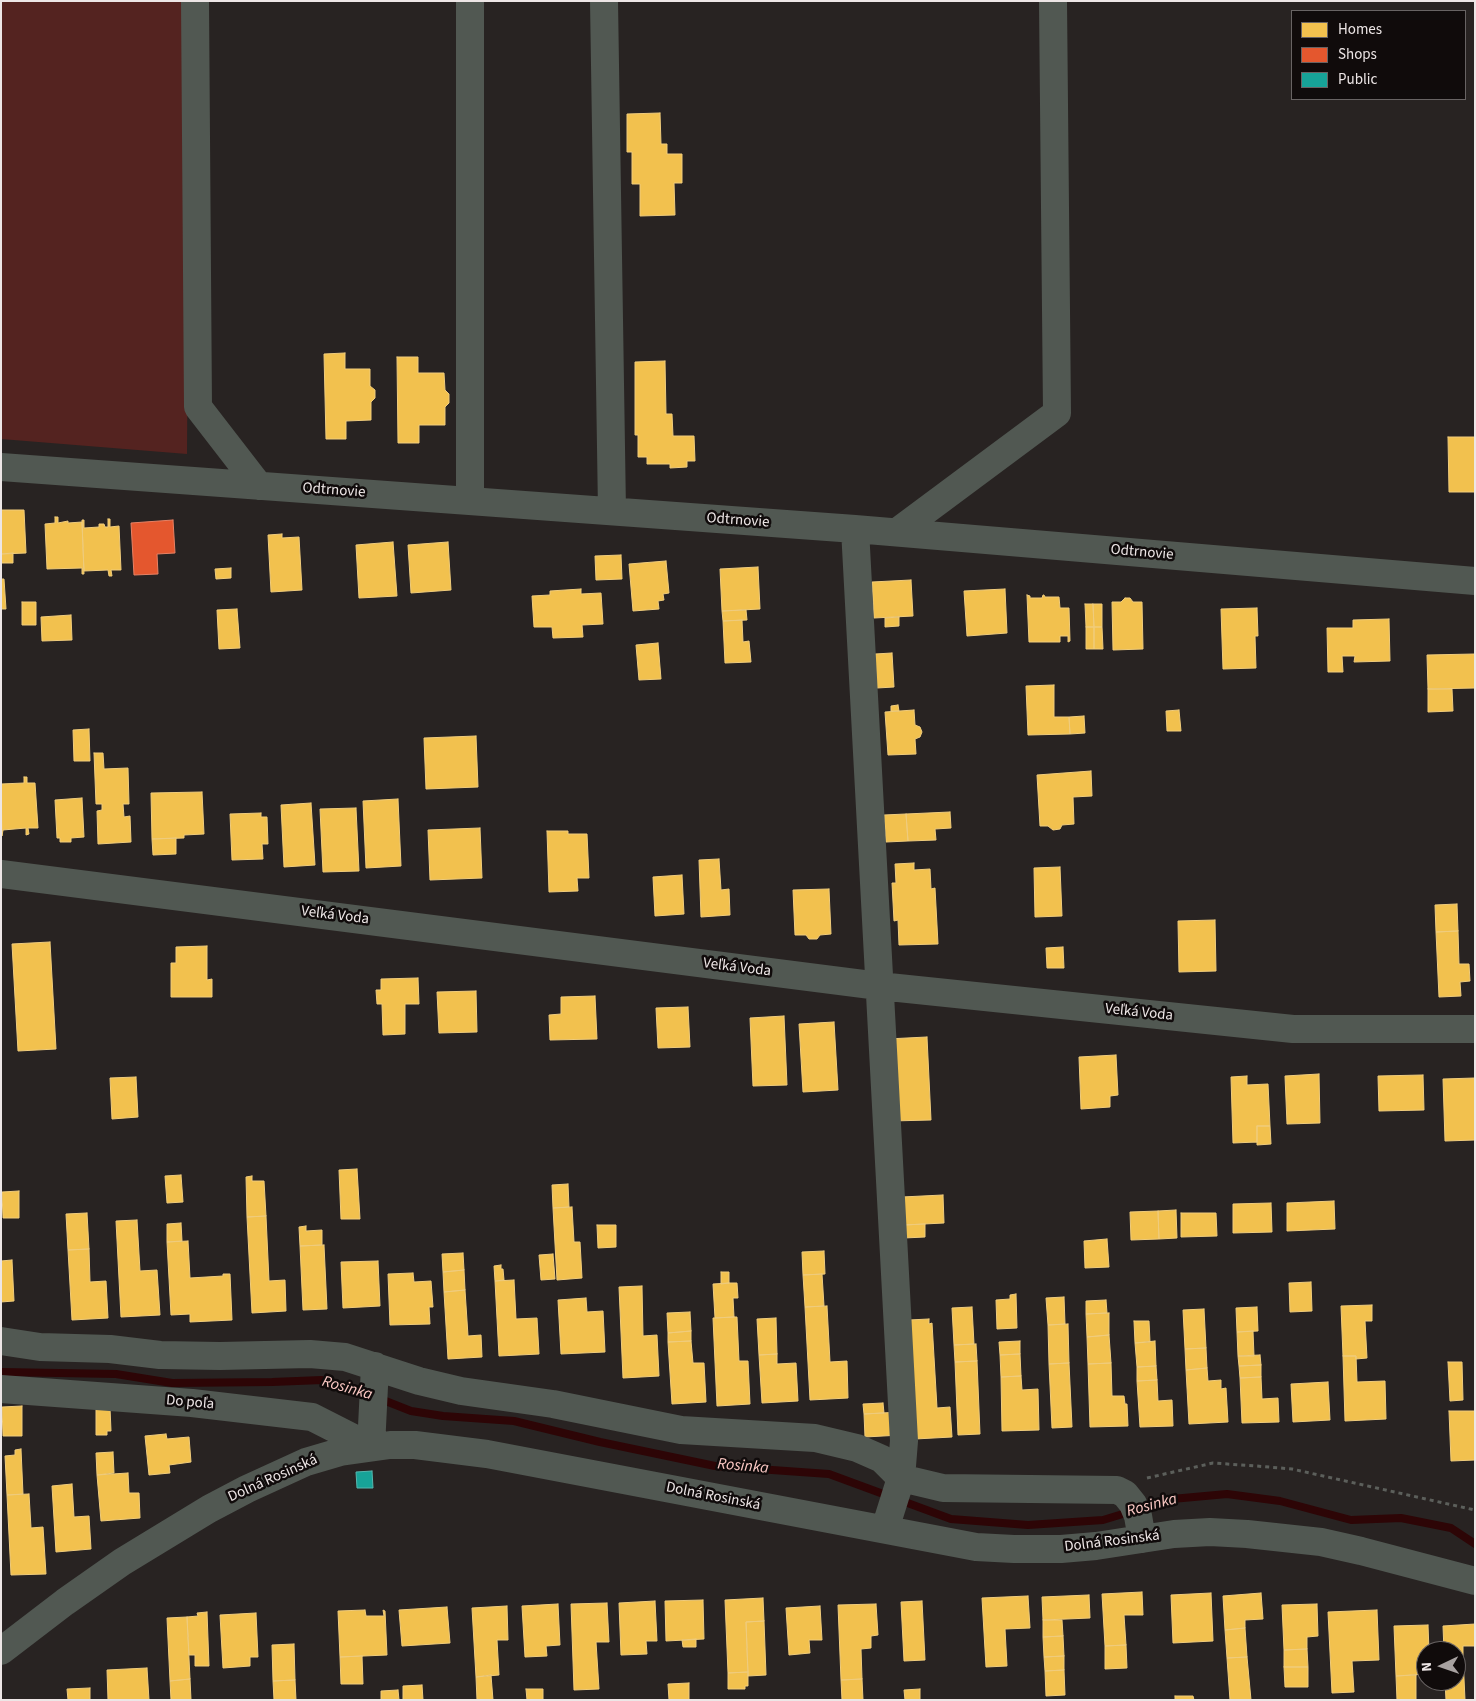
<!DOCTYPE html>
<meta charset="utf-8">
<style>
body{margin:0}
#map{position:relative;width:1476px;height:1701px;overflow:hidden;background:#282322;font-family:"Source Sans 3",sans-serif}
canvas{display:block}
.frame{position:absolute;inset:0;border:2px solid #ede6e6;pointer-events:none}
.legend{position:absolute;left:1291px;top:10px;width:175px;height:90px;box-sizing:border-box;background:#100b0b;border:1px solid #686363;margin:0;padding:6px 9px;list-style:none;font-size:15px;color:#ede6e6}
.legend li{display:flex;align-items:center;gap:10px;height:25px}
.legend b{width:25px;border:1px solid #686363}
.north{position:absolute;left:1416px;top:1641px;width:50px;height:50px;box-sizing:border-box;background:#100b0b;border:1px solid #686363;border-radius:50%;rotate:267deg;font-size:14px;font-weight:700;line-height:20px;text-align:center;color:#ede6e6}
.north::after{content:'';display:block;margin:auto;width:18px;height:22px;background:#a8a2a1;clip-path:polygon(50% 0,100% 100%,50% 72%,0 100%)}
</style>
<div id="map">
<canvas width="1476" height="1701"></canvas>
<div class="frame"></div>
<ul class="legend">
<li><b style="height:14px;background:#f2c14e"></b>Homes</li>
<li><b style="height:14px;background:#e4572e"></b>Shops</li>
<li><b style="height:14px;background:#17a398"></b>Public</li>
</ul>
<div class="north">N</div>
</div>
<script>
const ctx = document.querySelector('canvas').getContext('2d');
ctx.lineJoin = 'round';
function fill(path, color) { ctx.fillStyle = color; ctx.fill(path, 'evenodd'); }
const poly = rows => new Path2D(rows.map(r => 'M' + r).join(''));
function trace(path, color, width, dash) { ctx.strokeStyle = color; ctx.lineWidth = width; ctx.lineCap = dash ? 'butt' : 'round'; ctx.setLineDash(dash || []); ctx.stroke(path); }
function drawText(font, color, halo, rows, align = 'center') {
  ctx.font = font + ' "Source Sans 3",sans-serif'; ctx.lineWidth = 5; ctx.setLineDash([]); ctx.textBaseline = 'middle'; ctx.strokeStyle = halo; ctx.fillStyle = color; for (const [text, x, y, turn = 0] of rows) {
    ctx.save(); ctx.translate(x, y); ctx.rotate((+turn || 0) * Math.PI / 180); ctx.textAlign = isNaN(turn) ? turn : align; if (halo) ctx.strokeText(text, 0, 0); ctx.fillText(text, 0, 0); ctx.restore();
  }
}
fill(poly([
 [1,1,190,1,187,454,1,439]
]), '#542320');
const homes = poly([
 [660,113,661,144,667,144,667,154,682,154,682,183,674,183,675,215,640,216,640,184,632,184,632,152,627,152,627,114,660,113],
 [345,353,345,369,370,369,370,386,375,390,375,398,371,402,371,420,346,421,346,439,326,439,324,354,345,353],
 [397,357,418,357,418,373,444,373,445,390,449,394,449,403,445,407,445,425,419,425,419,443,398,443,397,357],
 [665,361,666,414,672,414,673,436,694,436,695,461,687,461,687,467,670,468,670,464,647,464,647,457,638,457,638,435,635,435,635,362,665,361],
 [1448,437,1475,437,1475,492,1449,492,1448,437],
 [1,510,24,510,26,553,1,554,1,510],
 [55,517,58,517,58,523,68,521,68,523,82,522,84,574,82,574,82,568,47,569,45,524,55,523,55,517],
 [108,519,110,519,110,527,119,526,121,570,111,570,112,576,109,576,108,570,84,571,82,522,82,520,84,520,84,528,99,527,99,524,104,524,105,527,108,527,108,519],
 [282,534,282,538,299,537,302,590,271,592,268,535,282,534],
 [393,542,397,596,359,598,356,545,393,542],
 [448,542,451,590,411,593,408,545,448,542],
 [13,553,13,563,1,563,1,554,13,553],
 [621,555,622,579,596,580,595,556,621,555],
 [666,561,669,593,663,594,664,600,658,601,659,609,633,611,629,564,666,561],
 [758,567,760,609,722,611,720,569,758,567],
 [231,568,231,578,216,579,215,569,231,568],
 [1,579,4,579,6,609,1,609,1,579],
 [911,580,913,616,874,618,872,582,911,580],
 [581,589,581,594,601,593,603,624,582,625,583,637,553,638,552,627,534,627,532,596,550,595,550,591,581,589],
 [1005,589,1007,633,967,636,964,591,1005,589],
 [1027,595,1030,596,1030,598,1042,598,1043,595,1044,595,1045,597,1059,597,1060,608,1069,608,1070,641,1068,642,1068,636,1060,636,1060,642,1029,642,1027,595],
 [1125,598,1130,598,1133,602,1142,602,1143,649,1113,650,1112,602,1121,602,1125,598],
 [22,602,36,602,36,625,22,625,22,602],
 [1085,604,1093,604,1094,627,1086,627,1085,604],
 [1093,604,1102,604,1102,627,1094,627,1093,604],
 [1257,608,1258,636,1255,636,1256,668,1223,669,1221,609,1257,608],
 [237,609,240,648,219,649,217,610,237,609],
 [746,610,747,620,723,621,722,611,746,610],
 [71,615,72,640,42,641,41,617,71,615],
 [899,617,899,626,885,627,885,618,899,617],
 [1389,619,1390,661,1354,662,1355,656,1342,656,1343,672,1328,672,1327,628,1353,628,1353,620,1389,619],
 [742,620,743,642,749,641,751,662,725,663,723,621,742,620],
 [1086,627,1094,627,1094,649,1086,649,1086,627],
 [1094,627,1102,627,1103,649,1094,649,1094,627],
 [658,643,661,679,639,680,636,645,658,643],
 [892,653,894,687,877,688,875,654,892,653],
 [1475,654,1475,688,1428,689,1427,655,1475,654],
 [1054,685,1054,717,1069,717,1070,734,1028,735,1026,686,1054,685],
 [1428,689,1452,689,1453,711,1428,712,1428,689],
 [898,705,899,711,891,711,891,706,898,705],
 [914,710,915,725,920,727,922,732,920,737,915,739,916,754,888,755,885,712,914,710],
 [1179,710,1181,731,1167,731,1166,711,1179,710],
 [1084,716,1085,733,1070,734,1069,717,1084,716],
 [89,729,90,761,74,761,73,730,89,729],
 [476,736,478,787,426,789,424,738,476,736],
 [94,753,103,753,104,769,128,768,129,804,123,804,124,817,130,816,131,842,98,844,97,811,102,810,102,804,96,804,94,753],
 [1091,771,1092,796,1073,797,1074,824,1062,825,1060,829,1053,830,1048,826,1040,826,1037,775,1091,771],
 [24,777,27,777,27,783,35,783,38,828,28,828,29,834,26,835,26,828,3,830,2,836,1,784,24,783,24,777],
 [202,792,204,834,184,835,184,838,152,839,151,793,202,792],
 [82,798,84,837,71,838,71,842,60,842,60,838,57,838,55,800,82,798],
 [398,799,401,866,366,868,363,801,398,799],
 [311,803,315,865,284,867,281,805,311,803],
 [356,808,359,871,323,872,320,809,356,808],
 [950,812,951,828,935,829,936,840,908,841,906,814,950,812],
 [261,813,261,817,267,817,268,844,262,844,263,859,232,860,230,814,261,813],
 [906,814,908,841,886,842,884,815,906,814],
 [480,828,482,878,430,880,428,830,480,828],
 [547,831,568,831,568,834,587,834,589,878,577,878,578,891,549,892,547,831],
 [176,838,176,854,153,855,152,839,176,838],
 [719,859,721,890,729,889,730,915,701,917,699,860,719,859],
 [914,863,914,870,930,869,931,889,935,888,938,944,899,945,898,920,894,921,892,883,896,883,895,864,914,863],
 [1060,867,1062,916,1035,917,1034,868,1060,867],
 [682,875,684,914,655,916,653,877,682,875],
 [829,889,831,934,820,935,817,939,809,939,806,935,795,935,793,890,829,889],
 [1457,904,1458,931,1436,932,1435,905,1457,904],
 [1215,920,1216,971,1179,972,1178,921,1215,920],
 [1458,931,1459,964,1469,964,1470,981,1460,982,1461,996,1439,997,1436,932,1458,931],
 [50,942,56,1049,18,1051,12,944,50,942],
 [207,946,207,980,212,979,212,997,171,997,171,963,176,963,176,947,207,946],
 [1063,947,1064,968,1047,968,1046,948,1063,947],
 [418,978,419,1004,405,1004,405,1034,383,1035,382,1004,377,1004,376,990,381,990,381,979,418,978],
 [476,991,477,1032,439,1033,437,992,476,991],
 [595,996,597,1039,550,1040,549,1015,561,1014,561,997,595,996],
 [688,1007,690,1047,658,1048,656,1008,688,1007],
 [784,1016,787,1085,753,1086,750,1018,784,1016],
 [834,1022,838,1090,803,1092,799,1024,834,1022],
 [927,1037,931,1120,891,1121,887,1039,927,1037],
 [1116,1055,1118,1095,1110,1096,1110,1107,1081,1109,1079,1057,1116,1055],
 [1319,1074,1320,1123,1287,1124,1285,1076,1319,1074],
 [1423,1075,1424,1110,1379,1111,1378,1076,1423,1075],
 [1247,1076,1247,1085,1268,1084,1270,1126,1257,1126,1257,1142,1233,1143,1231,1077,1247,1076],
 [136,1077,138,1117,112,1119,110,1078,136,1077],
 [1475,1078,1475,1140,1445,1141,1443,1079,1475,1078],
 [1257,1126,1270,1126,1271,1144,1257,1145,1257,1126],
 [357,1169,360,1219,341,1219,339,1170,357,1169],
 [181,1175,183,1202,167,1203,165,1176,181,1175],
 [252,1176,252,1181,264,1181,266,1216,247,1217,246,1177,252,1176],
 [568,1184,569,1207,553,1208,552,1185,568,1184],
 [19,1191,19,1218,3,1218,2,1192,19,1191],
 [943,1195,944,1223,904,1225,902,1197,943,1195],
 [1334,1201,1335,1229,1287,1231,1287,1203,1334,1201],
 [1271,1203,1272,1232,1233,1233,1233,1204,1271,1203],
 [572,1207,574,1242,580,1242,582,1278,557,1280,553,1208,572,1207],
 [1176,1210,1177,1238,1159,1239,1158,1211,1176,1210],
 [1158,1211,1159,1239,1131,1240,1130,1212,1158,1211],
 [87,1213,89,1249,68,1250,66,1214,87,1213],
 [1181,1213,1216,1213,1217,1236,1181,1237,1181,1213],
 [266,1216,269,1281,285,1280,286,1311,252,1313,247,1217,266,1216],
 [137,1220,140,1271,157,1270,160,1315,121,1317,116,1221,137,1220],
 [181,1223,182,1241,167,1242,167,1224,181,1223],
 [925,1224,925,1237,904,1238,904,1225,925,1224],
 [597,1225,616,1225,616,1247,598,1248,597,1225],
 [306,1226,306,1231,322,1230,322,1245,300,1246,299,1227,306,1226],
 [1107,1239,1109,1267,1085,1268,1084,1241,1107,1239],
 [188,1241,190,1278,223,1276,223,1274,230,1274,232,1320,190,1322,190,1314,171,1315,167,1242,188,1241],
 [324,1245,327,1309,303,1310,300,1246,324,1245],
 [89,1249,90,1282,106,1281,108,1318,72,1320,68,1250,89,1249],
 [824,1251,825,1274,803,1275,802,1252,824,1251],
 [463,1253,464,1270,443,1272,442,1254,463,1253],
 [553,1254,555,1279,541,1280,539,1255,553,1254],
 [12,1260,14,1301,1,1302,1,1261,12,1260],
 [378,1261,380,1306,343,1308,341,1262,378,1261],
 [501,1265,501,1269,503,1269,504,1280,495,1281,494,1266,501,1265],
 [464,1270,465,1290,444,1292,443,1272,464,1270],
 [721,1272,729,1272,729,1283,721,1284,721,1272],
 [413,1273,414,1282,431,1281,433,1307,429,1307,430,1324,390,1325,388,1274,413,1273],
 [822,1274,824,1306,805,1307,803,1275,822,1274],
 [514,1280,516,1319,537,1318,539,1354,499,1356,495,1281,514,1280],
 [1311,1282,1312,1311,1290,1312,1289,1283,1311,1282],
 [729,1283,737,1283,738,1298,733,1298,734,1317,715,1318,713,1284,729,1283],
 [642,1286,643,1336,657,1335,659,1376,623,1378,619,1287,642,1286],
 [465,1290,468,1336,481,1335,482,1357,448,1359,444,1292,465,1290],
 [1016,1294,1017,1328,997,1329,996,1300,1010,1299,1010,1295,1016,1294],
 [1064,1297,1065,1324,1048,1325,1046,1298,1064,1297],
 [586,1298,587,1312,603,1311,605,1352,561,1354,558,1300,586,1298],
 [1106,1300,1107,1313,1086,1314,1086,1301,1106,1300],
 [1372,1305,1372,1321,1365,1321,1367,1358,1356,1359,1356,1356,1343,1356,1341,1306,1372,1305],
 [827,1306,830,1362,847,1361,848,1398,810,1400,805,1307,827,1306],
 [972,1307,974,1344,954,1345,952,1308,972,1307],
 [1257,1307,1258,1331,1237,1332,1236,1308,1257,1307],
 [1204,1309,1206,1348,1185,1349,1183,1310,1204,1309],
 [690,1312,691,1331,668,1333,667,1313,690,1312],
 [1109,1313,1109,1335,1087,1337,1086,1314,1109,1313],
 [734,1317,737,1317,739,1361,748,1361,750,1404,717,1406,713,1318,734,1317],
 [776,1318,777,1354,759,1355,757,1319,776,1318],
 [929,1319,929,1324,932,1323,937,1408,950,1407,952,1437,915,1439,909,1320,929,1319],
 [1134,1321,1149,1321,1150,1342,1135,1343,1134,1321],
 [1068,1324,1069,1363,1049,1364,1048,1325,1068,1324],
 [691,1331,691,1341,668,1342,668,1333,691,1331],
 [1253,1331,1254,1356,1238,1356,1237,1332,1253,1331],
 [1109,1335,1111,1363,1088,1364,1087,1337,1109,1335],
 [691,1341,693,1363,704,1363,706,1402,672,1404,668,1342,691,1341],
 [1020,1341,1020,1354,1000,1355,999,1342,1020,1341],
 [1155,1341,1156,1366,1137,1367,1135,1343,1155,1341],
 [976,1344,977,1361,955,1362,954,1345,976,1344],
 [1206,1348,1207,1368,1186,1370,1185,1349,1206,1348],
 [777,1354,777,1364,796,1363,798,1401,762,1403,759,1355,777,1354],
 [1020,1354,1021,1376,1001,1377,1000,1355,1020,1354],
 [1260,1355,1261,1365,1239,1366,1238,1356,1260,1355],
 [1343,1356,1356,1356,1357,1382,1385,1381,1386,1419,1345,1421,1343,1356],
 [977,1361,980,1434,958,1435,955,1362,977,1361],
 [1448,1362,1462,1362,1463,1400,1450,1401,1448,1362],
 [1069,1363,1072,1427,1052,1428,1049,1364,1069,1363],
 [1111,1363,1112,1396,1124,1396,1125,1404,1127,1404,1128,1426,1090,1427,1088,1364,1111,1363],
 [1261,1365,1261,1377,1240,1378,1239,1366,1261,1365],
 [1156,1366,1157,1380,1137,1381,1137,1367,1156,1366],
 [1207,1368,1208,1381,1221,1380,1221,1389,1226,1388,1228,1422,1189,1424,1186,1370,1207,1368],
 [1021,1376,1022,1390,1038,1389,1039,1430,1002,1431,1001,1377,1021,1376],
 [1261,1377,1262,1399,1278,1398,1279,1422,1242,1423,1240,1378,1261,1377],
 [1157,1380,1158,1401,1172,1400,1173,1426,1140,1427,1137,1381,1157,1380],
 [1328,1382,1330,1420,1293,1422,1291,1384,1328,1382],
 [883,1403,884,1413,864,1414,863,1404,883,1403],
 [22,1406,22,1436,3,1436,2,1407,22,1406],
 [96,1408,110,1408,111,1431,107,1431,107,1435,96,1435,96,1408],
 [1449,1411,1475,1411,1475,1460,1451,1461,1449,1411],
 [900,1412,901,1435,865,1437,864,1414,900,1412],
 [166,1434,167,1439,189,1437,191,1462,169,1465,170,1473,149,1475,145,1436,166,1434],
 [21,1449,23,1494,7,1495,5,1456,15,1455,15,1450,21,1449],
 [113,1452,114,1473,97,1475,96,1453,113,1452],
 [128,1473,129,1493,139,1493,140,1518,101,1521,97,1475,128,1473],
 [72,1484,74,1517,89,1516,91,1549,56,1552,52,1486,72,1484],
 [29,1494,31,1528,43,1527,46,1574,11,1575,7,1495,29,1494],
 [1142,1592,1143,1615,1124,1615,1126,1645,1105,1646,1102,1594,1142,1592],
 [1211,1593,1213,1641,1173,1643,1171,1595,1211,1593],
 [1261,1593,1263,1619,1245,1620,1245,1628,1225,1630,1223,1596,1261,1593],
 [1089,1595,1090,1618,1043,1620,1042,1597,1089,1595],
 [1028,1596,1030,1628,1005,1629,1007,1666,986,1667,982,1598,1028,1596],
 [763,1598,764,1621,746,1622,748,1672,728,1673,725,1600,763,1598],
 [703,1600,704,1639,666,1641,665,1601,703,1600],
 [655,1601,657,1641,646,1641,647,1654,621,1655,619,1603,655,1601],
 [922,1601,925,1660,904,1661,901,1602,922,1601],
 [607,1603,609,1642,596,1642,599,1689,574,1690,571,1604,607,1603],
 [558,1604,560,1645,546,1646,547,1656,525,1657,522,1606,558,1604],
 [876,1604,878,1635,871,1636,871,1648,861,1649,862,1679,841,1680,838,1605,876,1604],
 [1317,1604,1318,1636,1307,1637,1307,1649,1284,1650,1282,1605,1317,1604],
 [507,1606,508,1640,497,1640,499,1675,476,1677,472,1608,507,1606],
 [820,1606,822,1640,809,1640,810,1653,789,1655,786,1608,820,1606],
 [447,1607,450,1643,402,1646,399,1610,447,1607],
 [365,1610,366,1616,384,1616,383,1610,385,1611,387,1655,340,1657,338,1611,365,1610],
 [1377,1610,1379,1660,1352,1661,1354,1692,1332,1693,1328,1612,1377,1610],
 [207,1612,209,1666,195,1666,195,1655,189,1655,187,1617,198,1616,197,1613,207,1612],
 [256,1613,258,1657,250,1657,250,1666,223,1668,220,1615,256,1613],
 [187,1617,190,1679,170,1681,167,1618,187,1617],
 [1043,1620,1062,1620,1063,1636,1043,1637,1043,1620],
 [764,1621,766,1675,748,1676,746,1622,764,1621],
 [1475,1624,1475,1646,1463,1646,1463,1657,1456,1657,1456,1651,1444,1651,1443,1626,1475,1624],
 [1428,1625,1429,1651,1426,1651,1426,1674,1396,1676,1394,1626,1428,1625],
 [1245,1628,1247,1657,1227,1658,1225,1630,1245,1628],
 [1063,1636,1064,1656,1044,1657,1043,1637,1063,1636],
 [696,1639,696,1647,683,1647,682,1640,696,1639],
 [294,1644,295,1680,273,1681,272,1645,294,1644],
 [1126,1645,1127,1668,1105,1669,1105,1646,1126,1645],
 [1307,1649,1308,1667,1284,1667,1284,1650,1307,1649],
 [362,1656,363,1684,341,1684,340,1657,362,1656],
 [1064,1656,1064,1670,1045,1671,1044,1657,1064,1656],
 [1247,1657,1251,1700,1230,1700,1227,1658,1247,1657],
 [1456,1657,1463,1657,1465,1700,1446,1700,1445,1681,1456,1681,1456,1657],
 [1284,1667,1308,1667,1308,1687,1285,1687,1284,1667],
 [147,1668,149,1700,108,1700,107,1670,147,1668],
 [1064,1670,1065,1695,1046,1696,1045,1671,1064,1670],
 [748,1672,748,1686,745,1686,745,1689,728,1689,728,1673,748,1672],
 [491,1675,493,1700,477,1700,476,1677,491,1675],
 [1416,1675,1416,1700,1397,1700,1396,1676,1416,1675],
 [190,1679,191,1700,171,1700,170,1681,190,1679],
 [862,1679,863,1700,842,1700,841,1680,862,1679],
 [295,1680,296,1700,274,1700,273,1681,295,1680],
 [689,1683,689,1700,669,1700,668,1684,689,1683],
 [422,1685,423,1700,403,1700,403,1686,422,1685],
 [90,1688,90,1700,68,1700,67,1689,90,1688],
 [526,1689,543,1689,543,1700,527,1700,526,1689],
 [920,1689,920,1700,905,1700,904,1690,920,1689],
 [398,1690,399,1700,381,1700,381,1691,398,1690],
 [1175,1696,1193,1696,1194,1700,1175,1700,1175,1696]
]);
fill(homes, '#f2c14e');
trace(homes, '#f0cc7c', 1);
const shops = poly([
 [173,520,175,553,157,554,158,574,134,575,131,523,173,520]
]);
fill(shops, '#e4572e');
trace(shops, '#e78265', 1);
const public = poly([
 [372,1471,373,1488,357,1488,356,1472,372,1471]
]);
fill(public, '#17a398');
trace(public, '#57b7af', 1);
trace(poly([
 [1,1372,116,1374,172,1383,272,1382,322,1380,368,1394],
 [378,1398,411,1411,443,1416,514,1421,600,1442,715,1466,829,1474,951,1519,1028,1525,1103,1520,1172,1499,1227,1494,1280,1501,1351,1520,1401,1518,1451,1528,1475,1544]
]), '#2d0506', 8);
trace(poly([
 [1147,1478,1213,1463,1256,1466,1292,1469,1475,1510]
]), '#5c5f5b', 3, [4, 4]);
trace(poly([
 [195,1,198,407,259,486],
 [470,1,470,501],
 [604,1,612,511],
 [1,467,855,529,1475,581],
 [855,529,904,1441,901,1478,885,1529],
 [897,532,1057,413,1053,1],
 [1,874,879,986,1293,1029,1475,1029],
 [1,1341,40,1347,110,1349,160,1355,220,1356,310,1354,345,1357,419,1381,461,1391,553,1404,681,1430,815,1438,857,1448,882,1459,901,1478,943,1488,1117,1490,1125,1494,1133,1504,1138,1516,1142,1539],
 [1,1389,192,1403,312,1417,371,1447,375,1366],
 [1,1651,65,1602,122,1562,209,1509,247,1489,306,1462,340,1452,390,1445,415,1445,487,1454,976,1547,1014,1549,1061,1549,1096,1546,1174,1534,1210,1532,1247,1534,1321,1542,1361,1551,1475,1581]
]), '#515852', 28);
drawText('15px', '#ede6e6', '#100b0b', [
 ["Odtrnovie",334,491,4],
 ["Odtrnovie",738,521,4],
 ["Odtrnovie",1142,553,5],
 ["Veľká Voda",335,916,7],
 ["Veľká Voda",737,968,7],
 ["Veľká Voda",1139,1013,6],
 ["Do poľa",190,1403,5],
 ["Dolná Rosinská",273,1479,-24],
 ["Dolná Rosinská",713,1497,11],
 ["Dolná Rosinská",1112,1542,-7]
]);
drawText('italic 16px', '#fcc9c4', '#100b0b', [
 ["Rosinka",347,1389,16],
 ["Rosinka",743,1467,5],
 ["Rosinka",1152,1506,-15]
]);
</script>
